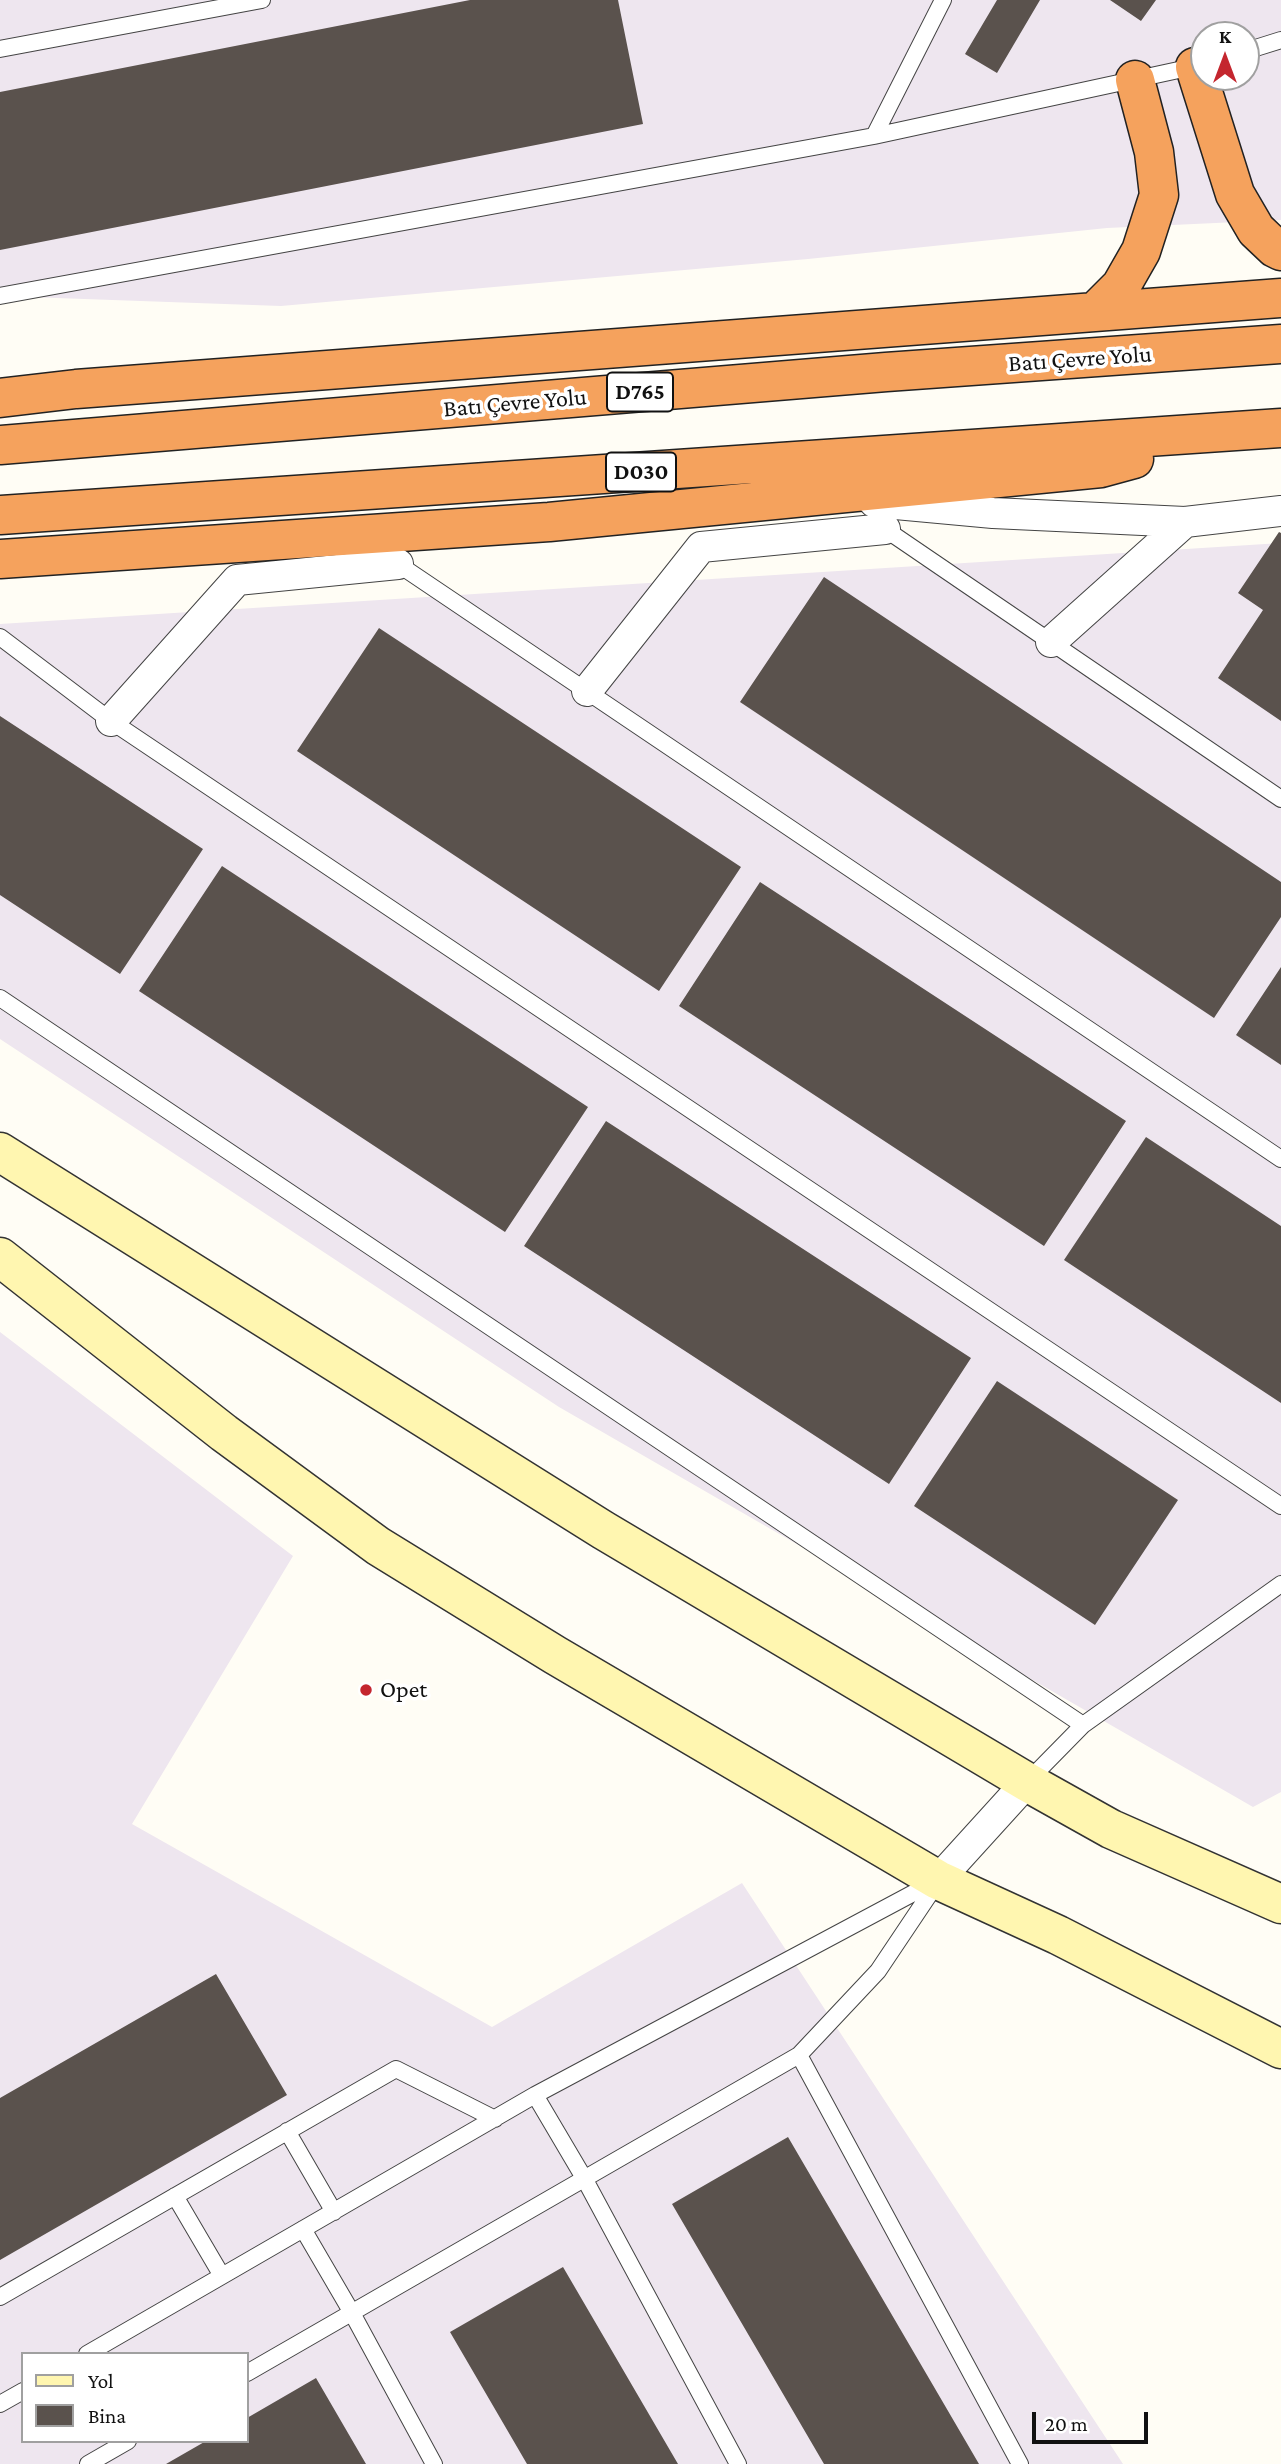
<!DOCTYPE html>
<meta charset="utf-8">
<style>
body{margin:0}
#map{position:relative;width:1281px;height:2464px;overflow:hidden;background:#fffdf5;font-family:"Crimson Pro",serif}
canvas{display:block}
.legend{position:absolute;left:21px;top:2352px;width:228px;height:91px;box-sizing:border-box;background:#fff;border:2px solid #a0a0a0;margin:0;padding:9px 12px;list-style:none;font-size:21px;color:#111}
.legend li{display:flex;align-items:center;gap:14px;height:35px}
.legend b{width:35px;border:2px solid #a0a0a0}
.north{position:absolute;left:1190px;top:21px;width:70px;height:70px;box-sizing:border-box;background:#fff;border:2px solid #a0a0a0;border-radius:50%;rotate:0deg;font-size:19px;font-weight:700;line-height:28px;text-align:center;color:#111}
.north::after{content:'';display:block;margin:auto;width:24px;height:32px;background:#c4262e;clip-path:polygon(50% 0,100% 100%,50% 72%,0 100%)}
.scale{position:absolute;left:1032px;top:2412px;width:116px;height:32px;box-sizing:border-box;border:4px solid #111;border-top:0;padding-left:9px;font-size:21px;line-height:24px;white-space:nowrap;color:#111;-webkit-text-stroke:5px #fff;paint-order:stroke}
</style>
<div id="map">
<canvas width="1281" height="2464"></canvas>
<ul class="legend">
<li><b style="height:9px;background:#fff6b0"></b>Yol</li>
<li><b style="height:19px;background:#5a524d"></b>Bina</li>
</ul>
<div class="north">K</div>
<div class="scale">20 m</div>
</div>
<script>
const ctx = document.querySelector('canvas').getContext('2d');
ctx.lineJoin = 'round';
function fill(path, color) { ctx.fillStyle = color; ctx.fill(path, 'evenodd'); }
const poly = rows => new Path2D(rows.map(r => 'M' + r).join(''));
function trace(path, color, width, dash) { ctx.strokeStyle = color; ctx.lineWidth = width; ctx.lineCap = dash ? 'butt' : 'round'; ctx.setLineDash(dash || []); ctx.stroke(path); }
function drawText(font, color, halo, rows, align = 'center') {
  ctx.font = font + ' "Crimson Pro",serif'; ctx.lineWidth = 7; ctx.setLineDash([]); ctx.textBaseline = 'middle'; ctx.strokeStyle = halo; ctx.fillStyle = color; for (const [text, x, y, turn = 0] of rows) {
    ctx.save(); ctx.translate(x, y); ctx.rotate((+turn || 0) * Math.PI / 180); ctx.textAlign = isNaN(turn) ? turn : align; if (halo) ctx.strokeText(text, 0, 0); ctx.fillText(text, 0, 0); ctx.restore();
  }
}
fill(poly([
 [0,0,1281,0,1281,220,1107,228,808,259,281,306,0,296],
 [1204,35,1246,35,1246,77,1204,77],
 [1281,543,1281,1792,1253,1807,559,1407,0,1039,0,624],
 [0,1332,293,1556,132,1824,492,2027,742,1883,1123,2464,0,2464],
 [23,2354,247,2354,247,2441,23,2441]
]), '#eee6ef');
fill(poly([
 [470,0,618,0,643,124,0,250,0,92],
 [997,0,1040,0,997,73,965,54],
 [1110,0,1156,0,1141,21],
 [1279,532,1281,533,1281,721,1218,678,1263,610,1238,593],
 [824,577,1281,882,1281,917,1214,1018,740,702],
 [379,628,741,867,659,991,297,751],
 [0,716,203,849,120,974,0,895],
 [222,866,588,1107,505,1232,139,991],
 [760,882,1126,1121,1044,1246,679,1006],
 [1281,967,1281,1065,1236,1035],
 [606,1121,971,1358,889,1484,524,1246],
 [1146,1137,1281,1226,1281,1403,1064,1260],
 [997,1381,1178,1500,1095,1625,914,1506],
 [216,1974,287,2095,0,2260,0,2098],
 [788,2137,979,2464,824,2464,672,2204],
 [563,2267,678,2464,527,2464,450,2332],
 [316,2378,366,2464,166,2464,206,2441,247,2441,247,2418]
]), '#5a524d');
const lane = poly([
 [0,49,262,0],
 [1246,51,1281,40],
 [874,136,943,0],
 [0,296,874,136,1197,66],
 [885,529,1281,799],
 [398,564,1281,1159],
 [0,637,111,721,1281,1506],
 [0,998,1083,1725],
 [1027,1782,1083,1725,1281,1584],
 [799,2055,1020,2464],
 [535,2095,584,2178,738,2464],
 [287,2131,334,2212],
 [175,2196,222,2276],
 [303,2229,352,2313,434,2464],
 [0,2297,396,2069,495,2119],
 [87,2354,535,2095,936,1881],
 [247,2373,799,2055,878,1971,937,1883],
 [0,2404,23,2391],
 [88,2464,128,2441]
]);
const street = poly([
 [874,502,993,513,1185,522],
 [1051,642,1185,522,1281,511],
 [587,691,701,547,885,529],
 [111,721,237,580,398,564],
 [938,1880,1027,1782]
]);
const secondary = poly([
 [0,1152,603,1530,1027,1782,1111,1829,1281,1904],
 [0,1257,224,1433,378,1546,555,1655,938,1880,1058,1935,1281,2049]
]);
const highway = poly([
 [1195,67,1235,194,1256,230,1275,248,1281,251],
 [1095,312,1121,286,1141,251,1159,195,1154,152,1135,80],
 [0,398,76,389,1281,298],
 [0,445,886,372,1281,344],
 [0,515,1281,428],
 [0,559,549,522,1101,468,1134,459]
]);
trace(lane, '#444', 18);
trace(street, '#444', 32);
trace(secondary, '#333', 41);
trace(highway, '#222', 41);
trace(lane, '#fff', 16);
trace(street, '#fff', 30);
trace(secondary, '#fff6b0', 38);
trace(highway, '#f5a25d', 38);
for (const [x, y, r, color] of [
 [366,1690,7,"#c4262e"]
]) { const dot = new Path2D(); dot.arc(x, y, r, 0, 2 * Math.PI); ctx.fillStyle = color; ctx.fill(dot); trace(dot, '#fff', 2.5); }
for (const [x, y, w] of [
 [640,392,66],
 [641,472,70]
]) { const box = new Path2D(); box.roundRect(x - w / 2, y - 19.5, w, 39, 5); ctx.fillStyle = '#fff'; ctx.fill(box); trace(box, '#111', 2); }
drawText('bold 23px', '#111', null, [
 ["D765",640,392],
 ["D030",641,472]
]);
drawText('24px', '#111', '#fff', [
 ["Batı Çevre Yolu",1080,359,-4],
 ["Batı Çevre Yolu",515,403,-5]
]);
drawText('24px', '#111', '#fff', [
 ["Opet",380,1690]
], 'left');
</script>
